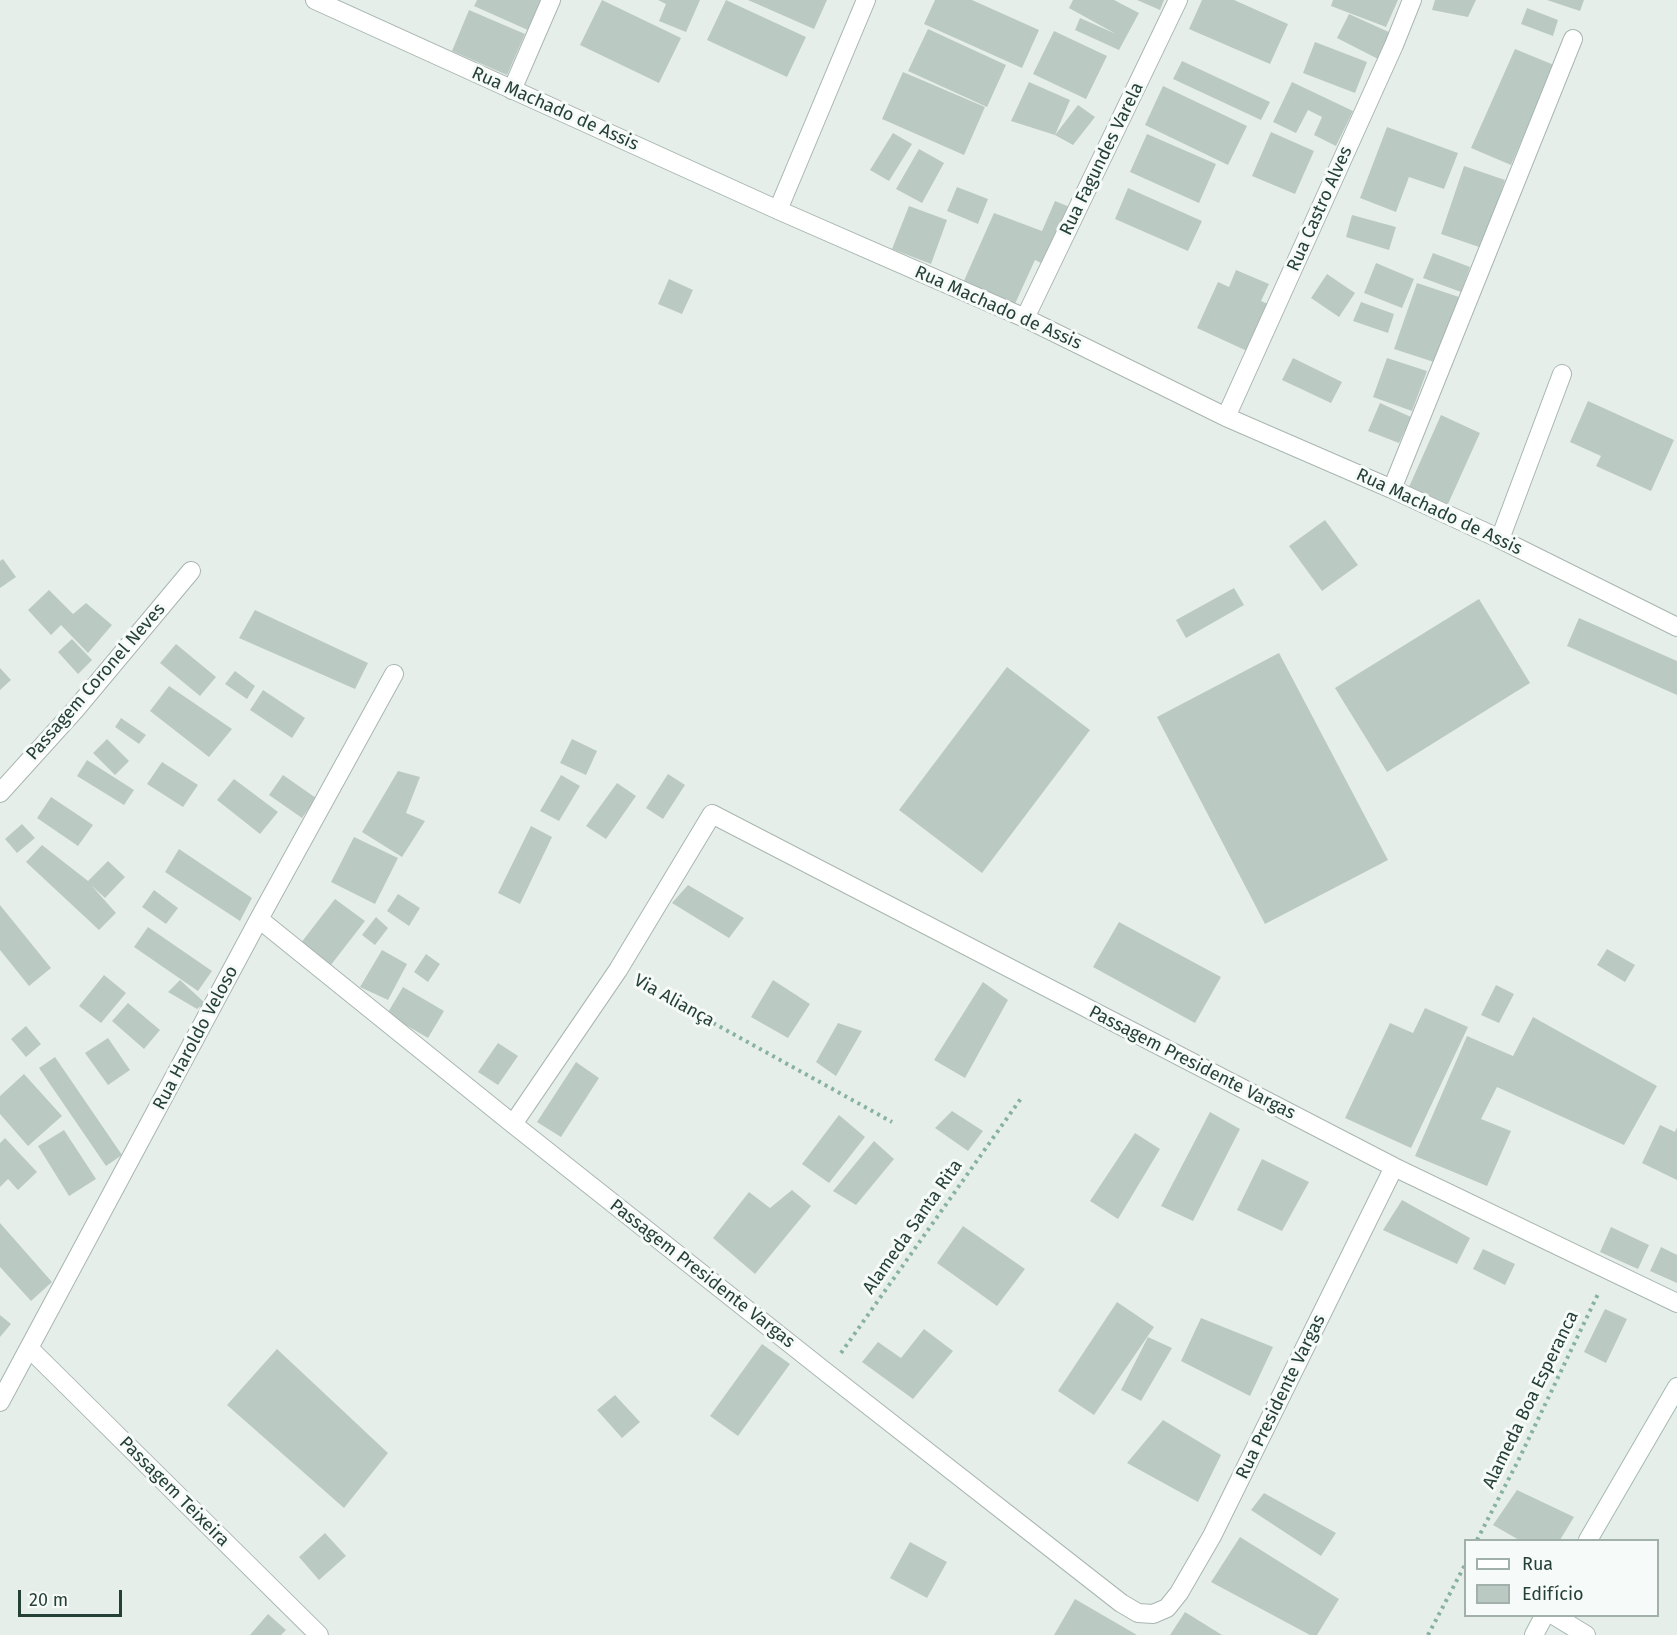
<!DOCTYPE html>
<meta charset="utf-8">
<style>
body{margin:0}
#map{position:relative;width:1677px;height:1635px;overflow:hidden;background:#e6eeea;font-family:"Fira Sans",sans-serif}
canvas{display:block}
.legend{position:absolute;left:1464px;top:1539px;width:195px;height:78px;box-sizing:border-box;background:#f6faf8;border:2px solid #a2b0ab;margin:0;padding:8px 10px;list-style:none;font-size:18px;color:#254037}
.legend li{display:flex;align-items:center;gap:12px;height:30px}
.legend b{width:30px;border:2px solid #a2b0ab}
.scale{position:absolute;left:18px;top:1590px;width:104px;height:27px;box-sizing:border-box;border:3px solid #254037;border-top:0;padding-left:8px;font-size:18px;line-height:21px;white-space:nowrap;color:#254037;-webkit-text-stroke:4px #f6faf8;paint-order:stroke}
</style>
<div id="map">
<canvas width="1677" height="1635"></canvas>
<ul class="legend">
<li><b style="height:8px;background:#fff"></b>Rua</li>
<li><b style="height:16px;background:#bbc9c3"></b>Edifício</li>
</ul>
<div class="scale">20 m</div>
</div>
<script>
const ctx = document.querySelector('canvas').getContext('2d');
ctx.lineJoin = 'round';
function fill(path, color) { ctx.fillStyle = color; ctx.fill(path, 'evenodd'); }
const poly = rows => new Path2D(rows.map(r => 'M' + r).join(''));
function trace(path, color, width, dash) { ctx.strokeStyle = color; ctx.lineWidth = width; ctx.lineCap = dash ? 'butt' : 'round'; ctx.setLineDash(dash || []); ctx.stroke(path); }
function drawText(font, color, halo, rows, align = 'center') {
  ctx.font = font + ' "Fira Sans",sans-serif'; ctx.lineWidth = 6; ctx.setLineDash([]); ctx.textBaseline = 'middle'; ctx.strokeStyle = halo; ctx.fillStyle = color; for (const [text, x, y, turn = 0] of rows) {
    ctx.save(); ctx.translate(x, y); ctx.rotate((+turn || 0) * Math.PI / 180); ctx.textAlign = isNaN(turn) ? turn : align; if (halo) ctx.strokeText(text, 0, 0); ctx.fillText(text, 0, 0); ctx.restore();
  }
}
fill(poly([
 [477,0,545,0,530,31,474,6],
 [602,0,681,38,659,83,580,45],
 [658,0,700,0,686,32,659,21,666,4],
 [726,0,806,37,787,77,707,40],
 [748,0,827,0,814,29],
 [935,0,972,0,1039,30,1022,68,924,24],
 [1073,0,1114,0,1139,13,1119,50,1075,30,1080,18,1116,34,1069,8],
 [1137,0,1164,0,1160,10],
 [1202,0,1234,0,1288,24,1270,64,1189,29],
 [1333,0,1398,0,1386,27,1331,6],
 [1435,0,1476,0,1468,17,1432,10],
 [1547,0,1584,0,1580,11],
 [1527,8,1558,20,1553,36,1521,24],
 [469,10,525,34,507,75,452,51],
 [1349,14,1391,33,1378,59,1337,38],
 [928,29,1006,65,987,107,908,71],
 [1054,31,1107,56,1086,99,1033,74],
 [1315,42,1367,62,1355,93,1303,73],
 [1515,49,1554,65,1511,165,1471,148],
 [1182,61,1270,102,1261,120,1173,79],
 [903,72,985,107,964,155,882,119],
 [1029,82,1070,100,1055,135,1011,121],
 [1292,82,1353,111,1336,146,1314,135,1322,117,1308,110,1296,133,1273,122],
 [1163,86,1247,126,1228,165,1145,125],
 [1078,105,1095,117,1073,145,1055,135],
 [1387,127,1458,153,1444,189,1409,177,1396,212,1360,198],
 [1271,132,1314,151,1295,194,1252,176],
 [893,133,912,144,889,181,870,170],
 [1147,134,1216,164,1199,203,1130,172],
 [919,149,944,163,922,203,896,189],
 [1464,166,1505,180,1482,248,1441,234],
 [957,187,988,199,978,224,947,211],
 [1128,188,1202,221,1188,251,1115,219],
 [1055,201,1072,208,1043,264,1035,260,1014,306,963,283,994,213,1042,231],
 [909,206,947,220,931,264,892,249],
 [1352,215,1396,227,1389,250,1346,237],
 [1433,253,1470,267,1461,292,1423,278],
 [1376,263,1414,279,1402,308,1364,293],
 [1236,270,1269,284,1261,301,1268,304,1247,351,1197,328,1218,282,1229,287],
 [1327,274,1355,293,1339,317,1311,298],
 [669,279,693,290,682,314,658,304],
 [1417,283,1459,297,1437,363,1394,349],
 [1361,302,1394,314,1388,333,1353,321],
 [1293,358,1342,382,1331,403,1282,380],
 [1387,358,1427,371,1412,411,1373,397],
 [1588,401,1674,440,1651,491,1596,466,1601,456,1570,442],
 [1380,403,1411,417,1399,443,1368,431],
 [1441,415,1480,433,1448,504,1409,487],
 [1325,520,1358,565,1322,591,1289,546],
 [3,559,16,577,0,588,0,561],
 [1234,588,1244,605,1186,638,1176,620],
 [49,590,73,614,86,603,112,625,88,653,61,625,51,635,28,610],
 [1479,599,1530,683,1387,772,1335,688],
 [255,610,368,663,355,689,239,638],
 [1579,618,1677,661,1677,695,1567,646],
 [72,639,92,660,78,674,58,652],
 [176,644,216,677,200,696,160,663],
 [1279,653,1388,860,1265,924,1157,717],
 [1007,667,1090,730,982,873,899,810],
 [0,668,11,680,0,690],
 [235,671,255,686,247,699,225,684],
 [169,686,232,729,209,757,150,711],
 [263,690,305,718,292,738,250,710],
 [121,718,146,735,139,744,115,727],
 [107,739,129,761,115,775,93,753],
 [572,739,597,751,586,775,560,763],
 [87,760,134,790,124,805,77,776],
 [162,762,198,785,183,807,147,784],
 [398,771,420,777,406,813,425,821,402,857,362,832],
 [668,774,685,785,663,819,646,808],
 [283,775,316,798,302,818,269,795],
 [561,775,580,786,559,821,540,811],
 [234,779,278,812,260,834,217,800],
 [617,783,636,796,606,839,586,826],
 [51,797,93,825,78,846,37,818],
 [22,824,35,838,17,853,5,839],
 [531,826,552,837,520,904,498,893],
 [354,837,398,858,375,904,331,882],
 [42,845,88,881,108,861,125,877,105,898,91,885,116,913,99,930,26,862],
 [179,849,252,898,240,921,165,872],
 [688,885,744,918,729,938,672,903],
 [154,890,178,908,166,924,142,907],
 [398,894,420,908,409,926,387,911],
 [335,899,365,921,327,970,297,948],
 [0,905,51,968,29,986,0,950],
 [376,917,388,928,375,945,362,935],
 [1119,922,1221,977,1195,1023,1093,967],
 [148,927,212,971,198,991,134,947],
 [1607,949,1635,965,1625,982,1597,965],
 [382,950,407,964,388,1000,360,987],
 [426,954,440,964,428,982,414,972],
 [104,975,126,993,101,1023,79,1006],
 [180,980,205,1003,197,1009,168,992],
 [773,980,810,1004,788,1038,751,1017],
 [983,982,1008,1000,965,1078,934,1060],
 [1496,985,1514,994,1499,1023,1481,1015],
 [403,987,444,1011,428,1038,387,1014],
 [128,1003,160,1030,144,1049,112,1021],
 [1425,1008,1468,1027,1411,1148,1345,1118,1390,1023,1413,1033],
 [1533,1017,1657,1086,1624,1145,1497,1087,1481,1119,1511,1131,1487,1186,1415,1156,1467,1036,1513,1056],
 [838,1023,862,1031,836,1076,816,1062],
 [26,1026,41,1044,26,1057,11,1039],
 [108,1038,130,1070,108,1085,85,1053],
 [498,1043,518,1056,498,1085,478,1072],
 [55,1057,122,1155,106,1166,39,1068],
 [576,1062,599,1078,561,1137,537,1122],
 [24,1074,62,1116,28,1146,0,1114,0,1096],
 [952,1111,983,1131,968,1151,935,1128],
 [1210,1112,1240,1129,1193,1221,1161,1206],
 [839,1115,865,1137,829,1183,802,1164],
 [1660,1125,1675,1132,1677,1127,1677,1180,1642,1163],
 [64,1130,96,1179,69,1196,38,1146],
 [1135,1133,1160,1149,1118,1219,1090,1201],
 [5,1138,37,1172,18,1190,8,1179,0,1187,0,1143],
 [874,1141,894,1159,856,1205,833,1191],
 [1262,1159,1309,1182,1282,1231,1237,1210],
 [792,1190,811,1206,755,1274,713,1238,749,1192,770,1208],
 [1402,1200,1470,1238,1457,1264,1383,1230],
 [0,1223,52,1282,31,1301,0,1267],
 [963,1226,1025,1269,997,1306,937,1263],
 [1611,1227,1649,1245,1638,1269,1600,1252],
 [1661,1247,1677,1255,1677,1283,1650,1271],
 [1483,1249,1515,1264,1505,1285,1473,1269],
 [1117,1302,1154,1327,1094,1415,1058,1391],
 [1605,1309,1627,1319,1606,1363,1584,1352],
 [0,1315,11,1324,0,1337],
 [1201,1318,1273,1347,1250,1396,1181,1361],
 [924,1329,953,1351,913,1399,862,1362,878,1342,901,1358],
 [1148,1337,1172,1348,1141,1401,1121,1390],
 [762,1344,790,1364,738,1436,710,1416],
 [277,1349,388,1453,344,1508,227,1405],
 [615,1395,640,1422,622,1438,597,1410],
 [1163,1420,1221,1455,1198,1502,1127,1463],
 [1517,1490,1574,1517,1560,1540,1519,1540,1493,1525],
 [1264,1493,1336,1533,1321,1556,1251,1510],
 [325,1533,346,1556,319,1580,299,1557],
 [1240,1537,1339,1599,1317,1635,1310,1635,1211,1582],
 [910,1542,947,1562,927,1598,890,1578],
 [1075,1599,1137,1635,1054,1635],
 [1185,1612,1222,1635,1170,1635],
 [268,1614,286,1630,281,1635,250,1635]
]), '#bbc9c3');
const minor = poly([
 [315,0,778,210,1025,318,1226,417,1392,489,1500,539,1677,627],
 [512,90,551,0],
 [778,210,866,0],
 [1025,318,1178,0],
 [1226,417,1394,45,1412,0],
 [1392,489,1573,39],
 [1500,539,1562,374],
 [0,793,75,710,191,571],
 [259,919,513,1124,827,1373,1121,1603,1138,1613,1153,1614,1167,1608,1179,1593,1212,1536,1394,1167],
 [513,1124,618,970,712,814,1394,1167,1677,1303],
 [29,1348,319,1635],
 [0,1402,259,919,394,674],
 [1555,1616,1586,1635]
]);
const secondary = poly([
 [1588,1540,1677,1387],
 [1534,1635,1544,1616]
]);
trace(minor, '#a8b6b1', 20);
trace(secondary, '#a4bab1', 20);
trace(poly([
 [641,983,892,1122],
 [841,1353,1022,1097],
 [1477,1540,1518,1461,1598,1294],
 [1428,1635,1466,1563]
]), '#87b1a2', 4, [3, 4.5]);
trace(minor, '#fff', 18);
trace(secondary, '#fff', 18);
drawText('18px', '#254037', '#f6faf8', [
 ["Rua Machado de Assis",555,109,24],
 ["Rua Fagundes Varela",1102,159,-64],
 ["Rua Castro Alves",1320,209,-66],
 ["Rua Machado de Assis",998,308,24],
 ["Rua Machado de Assis",1439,512,25],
 ["Passagem Coronel Neves",96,682,-49],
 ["Via Aliança",674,1001,29],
 ["Rua Haroldo Veloso",196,1038,-62],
 ["Passagem Presidente Vargas",1192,1063,27],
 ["Alameda Santa Rita",913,1227,-55],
 ["Passagem Presidente Vargas",702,1274,38],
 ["Rua Presidente Vargas",1281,1397,-64],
 ["Alameda Boa Esperanca",1531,1400,-64],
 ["Passagem Teixeira",174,1492,45]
]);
</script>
